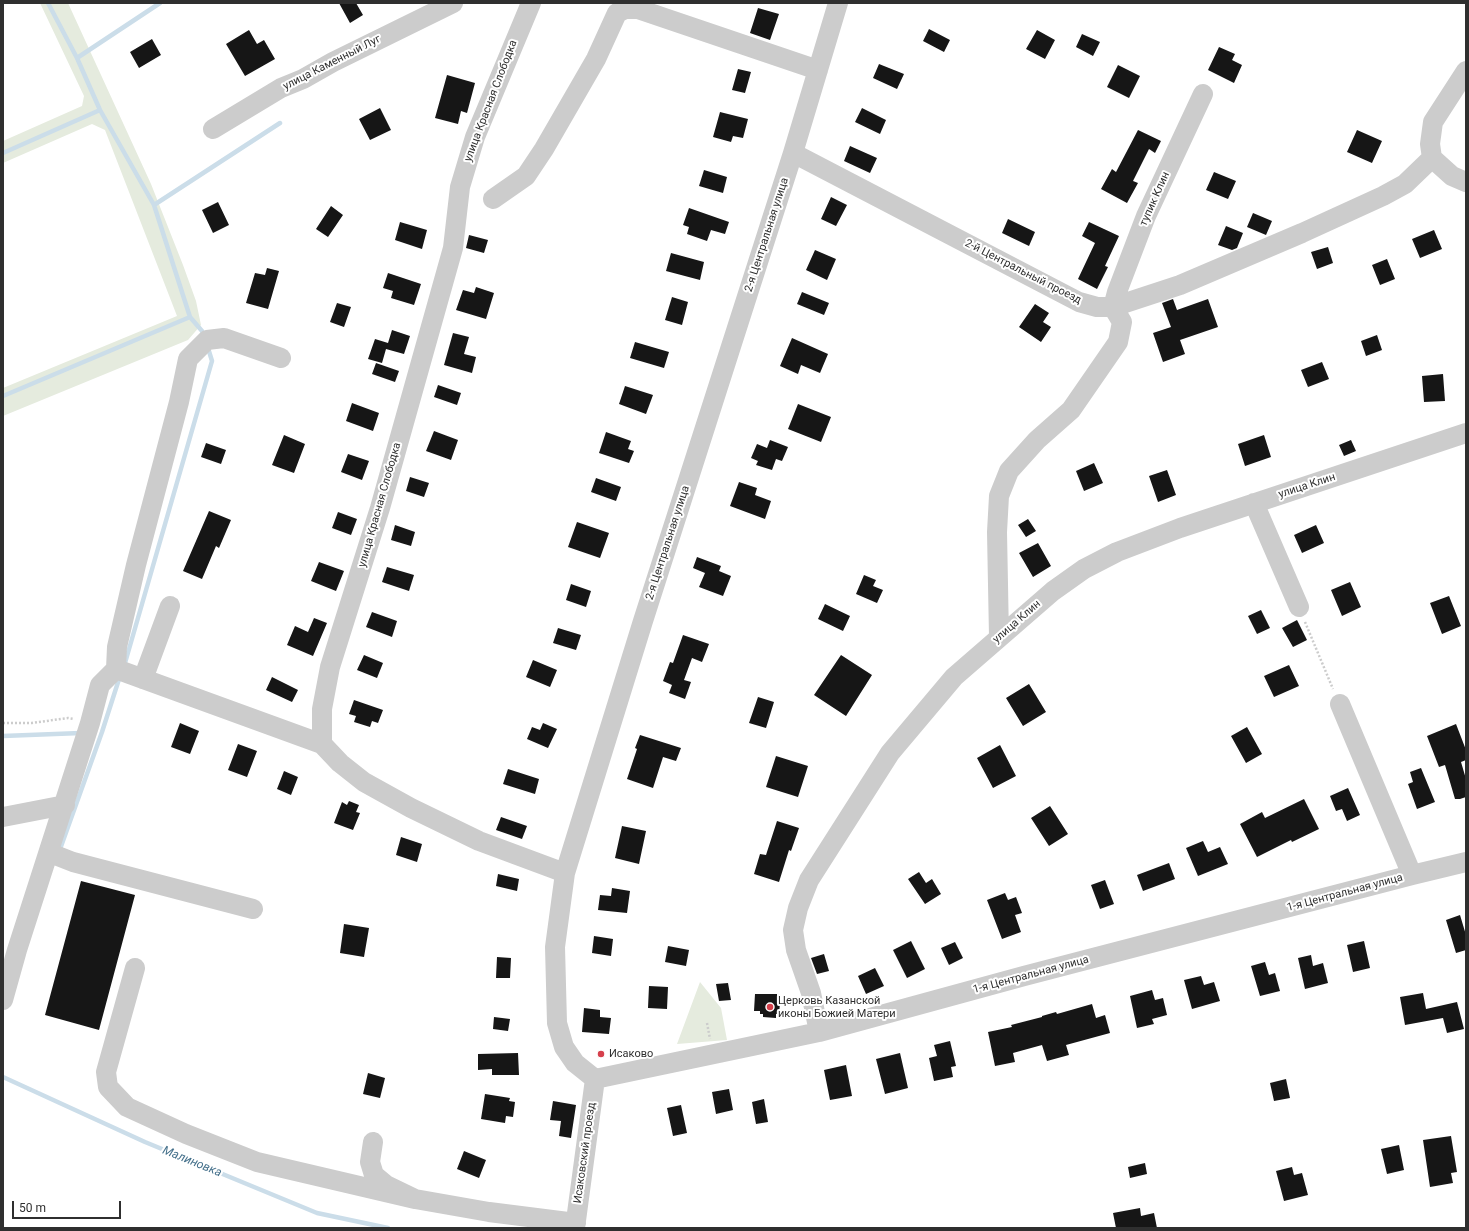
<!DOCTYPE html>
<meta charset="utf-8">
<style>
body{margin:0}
#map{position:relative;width:1469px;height:1231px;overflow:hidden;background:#fff;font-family:Roboto,sans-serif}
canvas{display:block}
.frame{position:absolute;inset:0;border:4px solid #2f2f2f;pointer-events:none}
.scale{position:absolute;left:12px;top:1201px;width:109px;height:18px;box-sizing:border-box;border:2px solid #2f2f2f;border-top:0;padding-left:5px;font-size:12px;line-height:14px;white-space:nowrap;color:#2f2f2f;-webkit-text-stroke:3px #fff;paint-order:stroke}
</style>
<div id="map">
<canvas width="1469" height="1231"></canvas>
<div class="frame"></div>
<div class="scale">50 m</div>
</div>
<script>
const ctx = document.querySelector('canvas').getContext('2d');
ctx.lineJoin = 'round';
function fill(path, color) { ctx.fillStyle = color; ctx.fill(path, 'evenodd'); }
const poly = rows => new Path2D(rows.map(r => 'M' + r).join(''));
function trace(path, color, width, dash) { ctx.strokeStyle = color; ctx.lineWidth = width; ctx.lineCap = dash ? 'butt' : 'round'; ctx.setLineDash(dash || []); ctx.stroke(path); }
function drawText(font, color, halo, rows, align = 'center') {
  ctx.font = font + ' Roboto,sans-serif'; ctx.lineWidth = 4; ctx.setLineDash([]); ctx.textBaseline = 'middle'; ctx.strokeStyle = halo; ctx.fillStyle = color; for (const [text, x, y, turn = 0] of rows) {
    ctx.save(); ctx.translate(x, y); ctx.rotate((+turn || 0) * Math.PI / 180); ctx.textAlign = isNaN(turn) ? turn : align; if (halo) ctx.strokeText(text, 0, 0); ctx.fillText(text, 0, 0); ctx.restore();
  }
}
fill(poly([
 [40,3,68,3,151,184,183,265,196,301,201,325,188,340,3,416,3,388,177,316,105,130,92,124,3,163,3,141,82,106,84,96],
 [700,982,721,1008,727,1040,677,1044]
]), '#e5ebde');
trace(poly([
 [48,3,77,58,100,110,154,205,190,317,202,331,204,337],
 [77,58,160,3],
 [3,153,100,110],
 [154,205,280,123],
 [3,396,190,317],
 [125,663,212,361,208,348],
 [3,736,81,733],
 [59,852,102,732,120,676],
 [3,1077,145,1142,317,1213,388,1228]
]), '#cbdde9', 4.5);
fill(poly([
 [339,3,356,3,363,15,350,23],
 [758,8,779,14,770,40,750,33],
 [929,29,950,40,944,52,923,41],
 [249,30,257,44,264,40,275,59,245,76,226,44],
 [1037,30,1055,40,1045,59,1026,49],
 [1082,34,1100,42,1093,56,1076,47],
 [152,39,161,55,139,68,130,52],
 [1219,47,1235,54,1232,60,1242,65,1234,83,1208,70],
 [879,64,904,74,897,89,873,78],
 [1118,65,1140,76,1129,98,1107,87],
 [738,69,751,72,745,93,732,90],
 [447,75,475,83,467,113,461,111,458,124,435,118],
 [380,108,391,130,370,140,359,119],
 [862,108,886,120,880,134,855,122],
 [720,112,748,119,743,138,733,136,731,142,713,137],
 [1138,130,1161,141,1155,153,1149,149,1133,181,1138,183,1127,203,1101,189,1112,169,1116,172],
 [1357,130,1382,141,1372,163,1347,152],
 [850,146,877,158,870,173,844,161],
 [704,170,727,177,723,193,699,186],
 [1214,172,1236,181,1228,199,1206,190],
 [831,197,847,205,836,226,821,219],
 [218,202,229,225,213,233,202,210],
 [331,206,343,215,328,237,316,229],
 [689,208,729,222,725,234,711,230,707,241,687,234,689,227,683,225],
 [1253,213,1272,221,1266,235,1247,227],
 [1008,219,1035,232,1029,246,1002,233],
 [400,222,427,230,422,249,395,240],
 [1089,222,1119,236,1105,266,1108,267,1097,289,1078,279,1095,243,1082,236],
 [1226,226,1243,233,1237,248,1232,250,1218,245],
 [1434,230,1442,249,1420,258,1412,239],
 [469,235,488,240,484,253,466,248],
 [1328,247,1333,263,1317,269,1311,252],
 [815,250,836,259,827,280,806,270],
 [671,253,704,262,700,280,666,271],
 [1387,259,1395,279,1380,285,1372,265],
 [267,268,279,271,268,309,246,303,255,273,265,275],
 [388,273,421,284,414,305,391,298,393,291,383,288],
 [476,287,494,293,486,319,456,310,463,290,474,293],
 [802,292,829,303,824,315,797,304],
 [672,297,688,302,682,325,665,320],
 [1173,299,1177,310,1208,299,1218,327,1180,340,1185,354,1163,362,1153,333,1171,327,1162,303],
 [337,303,351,307,344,327,330,322],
 [1035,304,1049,313,1043,322,1051,327,1041,342,1019,327],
 [392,330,410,336,404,354,386,349,382,363,368,359,375,339,388,343],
 [453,333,469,337,464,354,476,357,472,373,444,365],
 [1377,335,1382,350,1366,356,1361,341],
 [792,338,828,354,820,373,801,365,798,374,780,366],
 [635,342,669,352,664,368,630,358],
 [1322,362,1329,379,1308,387,1301,370],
 [376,363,399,371,395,382,372,374],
 [1443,374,1445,401,1424,402,1422,376],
 [438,385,461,393,457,405,434,397],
 [625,386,653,395,646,414,619,404],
 [352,403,379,413,373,431,346,421],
 [798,404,831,417,821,442,788,429],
 [434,431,458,440,451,460,426,451],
 [606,432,631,441,628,449,634,451,629,463,599,453],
 [284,435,305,444,294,473,272,465],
 [1264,435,1271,457,1245,466,1238,444],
 [770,440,788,447,782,461,776,459,772,470,756,465,758,461,751,458,757,444,767,448],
 [1351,440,1356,451,1344,456,1339,445],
 [206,443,226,450,221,464,201,457],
 [348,454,369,461,362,480,341,472],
 [1094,463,1103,483,1084,491,1076,471],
 [1167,470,1176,495,1158,502,1149,476],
 [410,477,429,483,424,497,406,491],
 [596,478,621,487,616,501,591,492],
 [739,482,757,488,755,495,771,501,765,519,730,506],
 [209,511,231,520,219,548,216,546,202,579,183,571],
 [338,512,357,519,351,535,332,528],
 [1028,519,1036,531,1026,537,1018,525],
 [577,522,609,533,600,558,568,547],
 [395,525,415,532,411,546,391,540],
 [1316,525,1324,543,1302,553,1294,535],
 [1038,543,1051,566,1033,577,1019,553],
 [697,557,721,566,719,571,731,576,723,596,699,587,705,573,693,568],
 [319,562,344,571,336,591,311,581],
 [387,567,414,575,409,591,382,582],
 [864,575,876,580,873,586,883,590,877,603,856,594],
 [1350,582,1361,607,1342,616,1331,590],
 [571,584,591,591,586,607,566,600],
 [1449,596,1461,626,1442,634,1430,603],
 [825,604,850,616,843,631,818,619],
 [1261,610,1270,628,1257,634,1248,616],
 [372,612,397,621,392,637,366,627],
 [314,618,327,623,313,656,287,645,295,626,308,632],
 [1297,620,1307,640,1293,647,1282,628],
 [558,628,581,635,576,650,553,643],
 [683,635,709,644,702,662,692,658,684,680,691,682,685,699,669,693,672,685,663,681,670,662,673,663],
 [364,655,383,663,377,678,357,670],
 [841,655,872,675,846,716,814,695],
 [533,660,557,670,550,687,526,677],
 [1289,665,1299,686,1274,697,1264,676],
 [272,677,298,690,292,702,266,690],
 [1029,684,1046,712,1023,726,1006,698],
 [758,697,774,702,766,728,749,723],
 [354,700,383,710,378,723,372,721,370,727,354,722,356,716,349,714],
 [180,723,199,731,190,754,171,747],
 [543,723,557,729,548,748,527,739,532,727,540,730],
 [1456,724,1466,750,1466,760,1461,762,1466,779,1466,797,1460,799,1455,799,1445,765,1439,767,1427,736],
 [1247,727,1262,754,1246,763,1231,736],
 [640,735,681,748,676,761,663,757,653,788,627,779,637,749,635,748],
 [238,744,257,751,247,777,228,770],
 [1000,745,1016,776,993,788,977,758],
 [776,756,808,766,798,797,766,787],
 [1421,768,1435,802,1417,809,1408,784,1413,782,1410,772],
 [508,769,539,779,535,794,503,784],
 [284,771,298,777,291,795,277,789],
 [1348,788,1360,815,1347,821,1342,809,1336,811,1330,796],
 [1304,799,1319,829,1292,842,1291,840,1257,857,1240,824,1262,812,1265,818],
 [349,801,359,805,356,812,360,813,353,830,334,823,342,802,347,805],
 [1050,806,1068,834,1049,846,1031,818],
 [501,817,527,826,522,839,496,830],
 [777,821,799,828,791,851,789,850,779,882,754,874,760,854,766,855],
 [622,826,646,831,639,864,615,858],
 [401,837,422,844,417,862,396,855],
 [1203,841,1208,852,1220,847,1228,864,1198,876,1186,848],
 [1169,863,1175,879,1143,891,1137,875],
 [919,872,926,883,932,879,941,894,925,904,908,879],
 [498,874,519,879,517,891,496,886],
 [1105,880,1114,904,1100,909,1091,885],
 [81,881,135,895,99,1030,45,1015],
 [612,888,630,891,627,913,598,910,600,895,611,896],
 [1005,893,1008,900,1016,897,1022,913,1015,915,1021,932,1002,939,987,900],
 [1460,915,1466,935,1466,950,1456,953,1446,920],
 [344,924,369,928,364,957,340,953],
 [594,936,613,939,611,956,592,953],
 [911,941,925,969,907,978,893,950],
 [1364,941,1370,968,1353,972,1347,945],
 [955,942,963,958,949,965,941,948],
 [668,946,689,950,686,966,665,962],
 [824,954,829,971,817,974,811,958],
 [1311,955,1313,966,1323,963,1328,983,1305,989,1298,958],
 [497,957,511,958,510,978,496,978],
 [1265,962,1269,975,1275,973,1280,991,1260,996,1251,966],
 [875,968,884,986,866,994,858,976],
 [1201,976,1204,985,1214,982,1220,1001,1192,1009,1184,980],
 [728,983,731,1000,719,1001,716,984],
 [649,986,668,987,667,1009,648,1008],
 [1152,990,1155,1000,1163,998,1167,1015,1152,1019,1154,1024,1137,1028,1130,996],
 [1423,993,1426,1009,1457,1002,1464,1029,1447,1033,1443,1018,1405,1025,1400,997],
 [755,994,777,994,777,997,780,997,780,1003,779,1014,776,1014,776,1018,763,1017,763,1014,760,1014,760,1011,754,1011],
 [1092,1004,1096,1018,1105,1015,1110,1033,1066,1045,1069,1055,1047,1061,1042,1045,1013,1053,1015,1062,995,1066,988,1032,1012,1027,1011,1025,1042,1017,1042,1016,1056,1012,1057,1014],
 [584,1008,600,1010,600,1017,611,1018,609,1034,582,1032],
 [494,1017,510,1019,508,1031,493,1029],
 [950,1041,956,1066,951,1067,953,1077,934,1081,929,1058,937,1056,934,1045],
 [518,1053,519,1075,492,1075,492,1069,478,1070,478,1054],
 [900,1053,908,1088,885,1094,876,1059],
 [846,1065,852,1096,830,1100,824,1070],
 [368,1073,385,1078,380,1098,363,1094],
 [1286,1079,1290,1098,1274,1101,1270,1083],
 [729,1089,733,1110,716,1114,712,1092],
 [485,1094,510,1098,509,1101,515,1102,513,1117,506,1116,505,1123,481,1119],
 [764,1099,768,1122,756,1124,752,1102],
 [553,1101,576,1105,571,1138,559,1136,561,1121,550,1120],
 [681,1105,687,1133,673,1136,667,1108],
 [1451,1136,1457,1172,1451,1173,1453,1183,1430,1187,1423,1140],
 [1399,1145,1404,1170,1387,1174,1381,1149],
 [464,1151,486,1160,479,1178,457,1169],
 [1145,1163,1147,1174,1130,1178,1128,1167],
 [1292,1167,1294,1175,1302,1173,1308,1195,1284,1201,1276,1171],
 [1140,1208,1141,1216,1154,1213,1157,1228,1116,1228,1113,1213]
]), '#161616');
trace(poly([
 [1305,622,1333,689],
 [3,723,32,723,68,718,74,719],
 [707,1023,710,1039]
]), '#ccc', 2.5, [2, 2]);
trace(poly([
 [531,3,475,137,460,187,453,248,380,508,330,667,322,709,322,744,340,763,364,782,411,808,479,841,565,873],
 [1466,71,1433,122,1430,144,1432,158,1452,176,1466,182],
 [213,129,281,88,303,79,333,62,453,3],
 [793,153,1079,302,1097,307,1113,307,1180,285,1302,233,1383,196,1405,184,1432,158],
 [493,199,526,176,544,149,596,59,617,13,625,9,638,9,818,70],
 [281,358,224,338,207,340,188,359,179,402,136,565,117,647,116,669,322,744],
 [1254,503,1299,607],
 [999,637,997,532,999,496,1009,471,1037,440,1071,410,1118,342,1122,322,1113,307,1117,292,1146,216,1203,94],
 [143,679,170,606],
 [1340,704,1412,875],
 [3,817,65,805],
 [50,853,73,862,253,909],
 [135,968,106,1072,108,1087,127,1107,186,1134,257,1162,415,1199],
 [3,1000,17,950,90,723,100,685,116,669],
 [819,1032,811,993,796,950,793,930,798,908,809,880,890,753,954,677,1053,591,1084,569,1117,552,1180,528,1466,433],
 [595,1079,575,1063,564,1047,557,1023,555,947,565,873,643,621,793,153,838,3],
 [595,1079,819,1032,1024,976,1412,875,1466,862],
 [373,1142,370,1162,374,1175,386,1185,415,1199,489,1212,576,1223],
 [575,1228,595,1079]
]), '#ccc', 20);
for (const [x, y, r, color] of [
 [770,1007,4,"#d6404c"],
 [601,1054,4,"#d6404c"]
]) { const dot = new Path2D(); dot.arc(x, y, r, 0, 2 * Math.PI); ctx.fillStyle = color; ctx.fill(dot); trace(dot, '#fff', 1.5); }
drawText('11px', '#2f2f2f', '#fff', [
 ["улица Каменный Луг",332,63,-27],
 ["улица Красная Слободка",491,101,-69],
 ["тупик Клин",1155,199,-66],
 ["2-я Центральная улица",767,235,-72],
 ["2-й Центральный проезд",1023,272,27],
 ["улица Клин",1307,486,-18],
 ["улица Красная Слободка",380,505,-74],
 ["2-я Центральная улица",668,543,-72],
 ["улица Клин",1017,622,-41],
 ["1-я Центральная улица",1345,893,-15],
 ["1-я Центральная улица",1031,975,-15],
 ["Исаковский проезд",585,1153,-82]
]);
drawText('11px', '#2f2f2f', '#fff', [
 ["Церковь Казанской",778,1001],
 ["иконы Божией Матери",778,1014],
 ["Исаково",609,1054]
], 'left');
drawText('italic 12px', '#436f8a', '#fff', [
 ["Малиновка",192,1162,22]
]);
</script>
